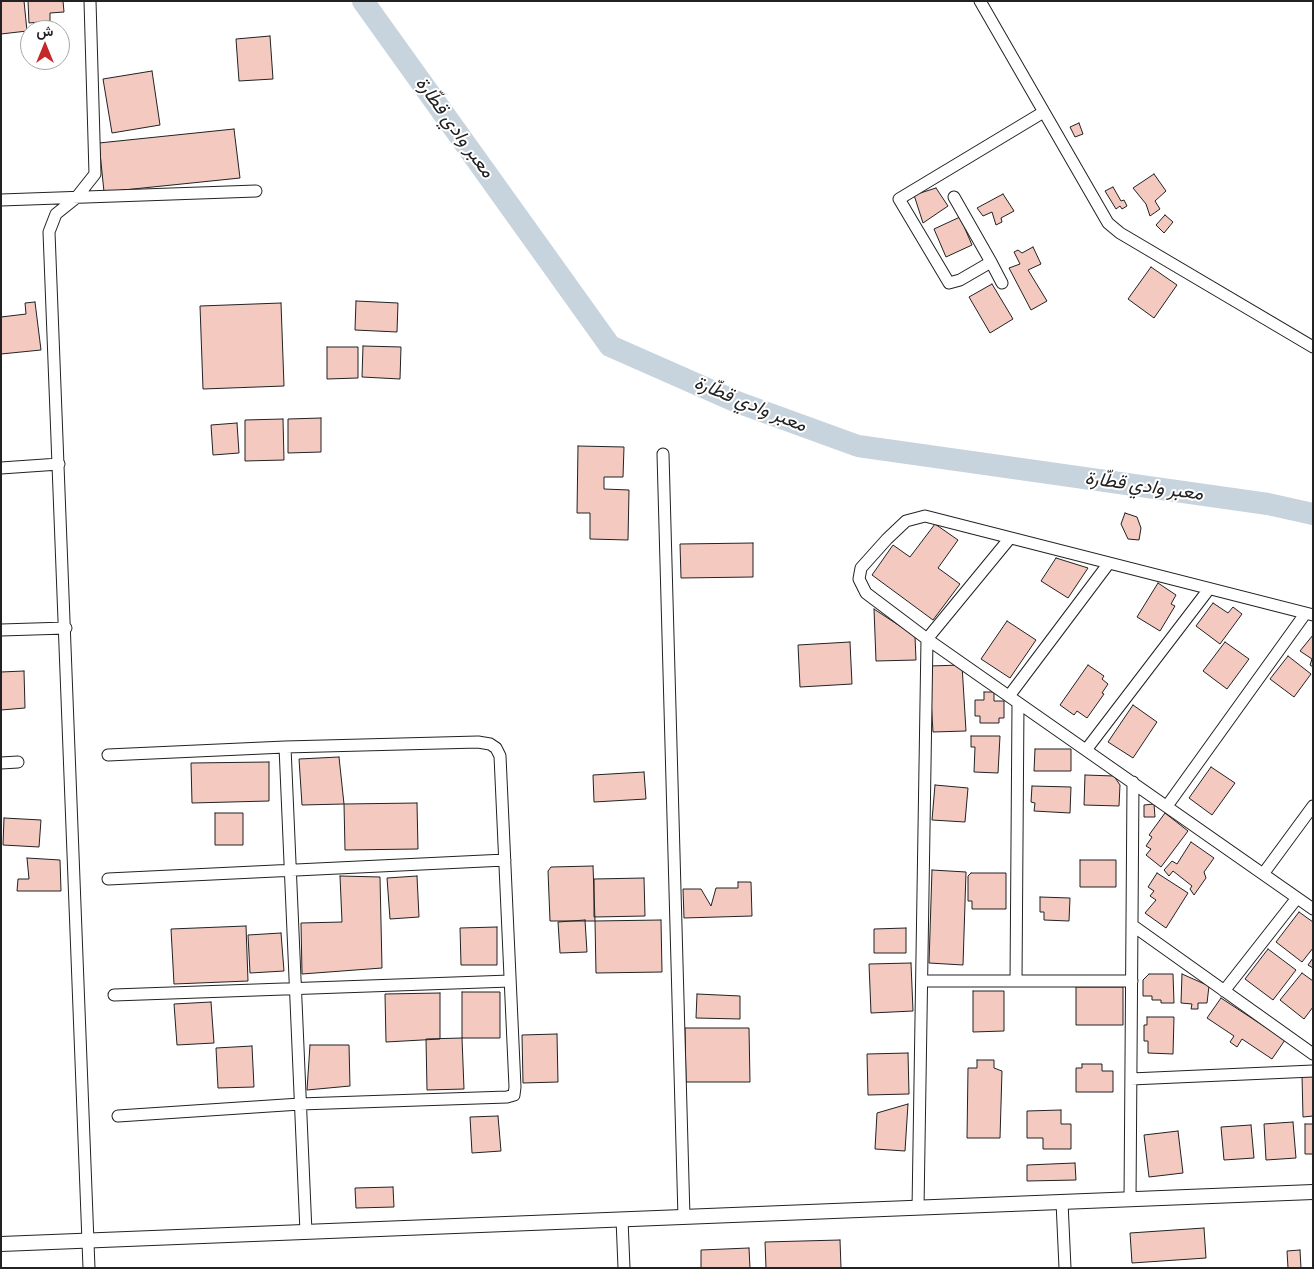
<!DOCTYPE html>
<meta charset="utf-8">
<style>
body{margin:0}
#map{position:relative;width:1314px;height:1269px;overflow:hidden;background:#fff;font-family:"Roboto Condensed",Vazirmatn,sans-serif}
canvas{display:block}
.frame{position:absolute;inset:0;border:2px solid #222;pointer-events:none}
.north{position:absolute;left:20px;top:20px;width:50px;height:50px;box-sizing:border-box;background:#fff;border:1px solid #a7a7a7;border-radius:50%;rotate:0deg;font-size:14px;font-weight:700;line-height:20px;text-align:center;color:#222}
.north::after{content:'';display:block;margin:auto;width:18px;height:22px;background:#c62828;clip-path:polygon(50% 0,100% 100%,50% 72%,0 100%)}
</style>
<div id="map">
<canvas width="1314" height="1269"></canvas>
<div class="frame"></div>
<div class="north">ش</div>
</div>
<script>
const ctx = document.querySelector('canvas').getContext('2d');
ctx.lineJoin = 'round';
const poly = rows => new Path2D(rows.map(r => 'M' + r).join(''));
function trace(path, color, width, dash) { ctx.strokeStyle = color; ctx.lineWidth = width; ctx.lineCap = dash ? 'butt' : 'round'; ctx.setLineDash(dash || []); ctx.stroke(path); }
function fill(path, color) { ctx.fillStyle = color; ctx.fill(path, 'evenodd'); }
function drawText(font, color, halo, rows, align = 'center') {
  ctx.font = font + ' "Roboto Condensed",Vazirmatn,sans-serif'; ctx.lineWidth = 4; ctx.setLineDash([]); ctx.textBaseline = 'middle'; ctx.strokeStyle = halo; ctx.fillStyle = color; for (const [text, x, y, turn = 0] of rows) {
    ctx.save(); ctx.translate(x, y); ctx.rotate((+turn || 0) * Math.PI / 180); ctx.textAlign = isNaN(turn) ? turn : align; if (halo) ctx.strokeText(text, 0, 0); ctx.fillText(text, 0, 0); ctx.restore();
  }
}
trace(poly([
 [363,1,610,346,737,402,858,446,1268,504,1313,514]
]), '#c7d3dd', 22);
const building = poly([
 [1,1,24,1,27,31,1,34,1,1],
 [28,1,63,1,64,12,50,13,50,21,29,23,28,1],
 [40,24,57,24,57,30,40,30,40,24],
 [270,36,273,79,239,81,236,39,270,36],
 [152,71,160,125,112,133,103,79,152,71],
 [1079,123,1083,134,1075,137,1070,127,1079,123],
 [234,129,240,178,104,192,99,143,234,129],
 [1154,174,1166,191,1155,201,1160,209,1150,216,1146,204,1133,188,1154,174],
 [1113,187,1121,201,1124,200,1127,206,1122,209,1120,206,1116,209,1105,191,1113,187],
 [936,188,948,206,923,223,914,195,936,188],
 [1003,194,1014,211,1001,218,1002,222,996,225,992,212,983,216,977,208,1003,194],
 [1165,215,1173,222,1164,233,1156,225,1165,215],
 [960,217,972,245,946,257,934,229,960,217],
 [1033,247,1041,264,1028,270,1047,301,1031,310,1009,268,1020,264,1014,252,1018,250,1022,253,1033,247],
 [1151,267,1177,285,1154,318,1128,299,1151,267],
 [992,284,1013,319,990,333,969,297,992,284],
 [356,301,398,303,397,332,355,330,356,301],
 [35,302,41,350,1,354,1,317,26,314,25,303,35,302],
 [281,303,284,386,203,389,200,306,281,303],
 [363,346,401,347,400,379,362,377,363,346],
 [327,347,358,347,358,378,327,379,327,347],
 [321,418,321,452,288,453,288,419,321,418],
 [283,419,284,460,245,461,245,420,283,419],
 [237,423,239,453,213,455,211,425,237,423],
 [578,446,624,447,623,477,604,477,604,489,629,490,628,540,590,539,590,513,577,513,578,446],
 [1125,513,1137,517,1141,528,1139,540,1128,539,1121,524,1125,513],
 [935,524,958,540,938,568,960,584,933,620,872,575,893,545,910,557,935,524],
 [753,543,753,577,681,578,680,544,753,543],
 [1056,558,1088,568,1068,598,1041,581,1056,558],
 [1158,583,1176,595,1171,604,1175,606,1160,631,1137,617,1158,583],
 [1213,603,1228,613,1233,607,1242,614,1220,644,1196,626,1213,603],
 [874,609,915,636,916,660,876,661,874,609],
 [1007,621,1036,640,1010,678,981,659,1007,621],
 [1313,635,1313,667,1310,665,1312,659,1300,651,1313,635],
 [850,642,852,684,800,687,798,645,850,642],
 [1225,642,1249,659,1227,689,1203,671,1225,642],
 [1288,656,1311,674,1294,697,1270,679,1288,656],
 [962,665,966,731,933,732,929,666,962,665],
 [1088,665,1104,676,1102,679,1108,684,1102,693,1104,694,1087,718,1077,711,1074,715,1060,705,1088,665],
 [24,671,25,708,1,710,1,672,24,671],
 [984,692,994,692,994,701,1004,701,1004,718,999,718,999,723,980,723,980,716,975,716,975,700,984,700,984,692],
 [1133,705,1157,722,1133,758,1108,742,1133,705],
 [971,736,1000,736,998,773,974,772,975,747,971,747,971,736],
 [1035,749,1071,749,1071,771,1034,771,1035,749],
 [339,757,344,804,302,805,299,759,339,757],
 [269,762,269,801,192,803,191,763,269,762],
 [1211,767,1235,783,1212,815,1189,798,1211,767],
 [644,772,646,799,594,802,593,775,644,772],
 [1085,775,1114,776,1120,785,1119,806,1084,805,1085,775],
 [935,785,968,788,965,822,932,820,935,785],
 [1032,786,1071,787,1070,813,1034,811,1035,803,1031,802,1032,786],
 [417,803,418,849,345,850,344,804,417,803],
 [1154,804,1155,817,1144,817,1144,805,1154,804],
 [215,813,243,813,243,845,215,845,215,813],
 [1165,813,1188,831,1161,867,1146,855,1151,849,1146,846,1152,837,1149,835,1165,813],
 [4,818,41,820,39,847,3,845,4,818],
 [1191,842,1214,858,1204,872,1206,878,1194,895,1190,889,1192,886,1173,871,1169,876,1164,870,1172,861,1177,864,1191,842],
 [27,858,60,860,61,891,17,891,18,879,29,879,27,858],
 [1080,860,1116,860,1116,887,1080,887,1080,860],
 [593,866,595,921,550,921,548,871,551,867,593,866],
 [932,870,966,872,963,965,929,963,932,870],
 [971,873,1006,873,1006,909,972,909,972,901,968,901,968,876,971,873],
 [1157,873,1188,893,1166,928,1145,913,1156,900,1150,896,1154,891,1148,887,1157,873],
 [340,876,380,877,382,968,302,974,301,923,342,922,340,876],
 [417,876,419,917,390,919,387,878,417,876],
 [644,878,645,916,594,917,594,879,644,878],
 [738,882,751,882,752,916,684,918,683,889,701,889,711,906,716,888,738,888,738,882],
 [1040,897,1070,898,1069,921,1044,920,1044,912,1040,912,1040,897],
 [1299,912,1313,922,1313,948,1302,962,1276,942,1299,912],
 [585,920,587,952,560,953,558,922,585,920],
 [661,920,662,972,596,973,595,921,661,920],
 [246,926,248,981,174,984,171,929,246,926],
 [497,927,497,965,461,965,460,928,497,927],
 [906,928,906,953,874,953,874,929,906,928],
 [281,933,284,971,250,973,248,935,281,933],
 [1268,949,1296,970,1273,1000,1245,979,1268,949],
 [1313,958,1313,968,1308,965,1313,958],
 [911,963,913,1011,871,1013,869,964,911,963],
 [1302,973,1313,981,1313,1007,1304,1019,1280,1000,1302,973],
 [1149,974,1173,974,1174,1003,1161,1003,1161,1000,1152,1000,1152,996,1143,996,1143,980,1149,974],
 [1182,974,1209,986,1207,1003,1198,1003,1198,1009,1191,1009,1192,1004,1181,1003,1182,974],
 [1076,987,1123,987,1123,1025,1076,1025,1076,987],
 [973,991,1004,991,1004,1031,973,1032,973,991],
 [462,992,500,992,500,1038,462,1038,462,992],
 [440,993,440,1039,386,1042,385,994,440,993],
 [697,994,740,996,740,1019,696,1018,697,994],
 [1221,998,1285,1040,1272,1059,1242,1039,1237,1047,1230,1042,1234,1036,1207,1018,1221,998],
 [211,1002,214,1043,177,1045,174,1004,211,1002],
 [1147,1017,1174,1017,1173,1054,1148,1053,1148,1041,1144,1041,1144,1025,1147,1025,1147,1017],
 [685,1028,749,1028,750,1082,686,1082,685,1028],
 [557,1034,558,1082,523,1083,522,1035,557,1034],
 [462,1038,464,1089,427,1090,426,1039,462,1038],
 [310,1045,349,1045,350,1086,307,1090,310,1045],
 [252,1046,254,1087,218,1088,216,1048,252,1046],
 [908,1053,909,1094,868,1095,867,1054,908,1053],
 [977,1060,994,1060,994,1068,1002,1071,1000,1138,967,1138,968,1068,977,1068,977,1060],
 [1082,1064,1102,1064,1102,1071,1113,1071,1113,1092,1076,1092,1076,1068,1082,1068,1082,1064],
 [1313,1075,1313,1116,1303,1117,1302,1076,1313,1075],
 [908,1104,905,1151,875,1149,877,1113,908,1104],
 [1061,1110,1061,1124,1071,1124,1071,1149,1043,1149,1043,1138,1027,1138,1027,1111,1061,1110],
 [498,1116,501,1151,472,1153,470,1117,498,1116],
 [1293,1122,1296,1158,1266,1160,1264,1124,1293,1122],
 [1305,1124,1313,1124,1313,1154,1305,1154,1305,1124],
 [1251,1125,1254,1158,1224,1160,1221,1127,1251,1125],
 [1178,1131,1183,1173,1149,1177,1144,1135,1178,1131],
 [1075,1163,1076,1180,1027,1181,1027,1165,1075,1163],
 [393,1187,394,1207,356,1208,355,1188,393,1187],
 [1204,1228,1206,1258,1132,1263,1130,1233,1204,1228],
 [840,1240,841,1268,766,1268,765,1242,840,1240],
 [749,1248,750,1268,701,1268,701,1250,749,1248],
 [1300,1250,1301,1268,1288,1268,1287,1251,1300,1250]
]);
fill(building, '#f3c9c0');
trace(building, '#222', 1);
const minor = poly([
 [980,1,1108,223,1120,233,1313,347],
 [954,197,991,262,960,280,949,283,899,199,1042,113],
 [1,200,256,191],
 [991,262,1002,283],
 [663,454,684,1217],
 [1,468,59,464],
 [1313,615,925,516,906,521,887,539,861,568,859,579,866,593,927,639,1313,909],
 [1,630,66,628],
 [1009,696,1109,563],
 [285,747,306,1232],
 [1086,750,1209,589],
 [108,755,285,747,478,742,490,744,496,748,500,756,515,1087,514,1095,507,1097,300,1104,118,1116],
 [1,763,18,762],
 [1167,806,1305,614],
 [1263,874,1313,806],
 [108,879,505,860],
 [1132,925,1313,1054],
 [922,981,1132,981],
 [1016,981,1018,703],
 [1224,991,1297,898],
 [114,995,510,981],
 [1131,1079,1313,1071],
 [1130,1200,1133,782],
 [1062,1202,1065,1268],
 [918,1208,927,639,1010,538],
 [622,1219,624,1268],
 [89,1268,49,232,56,214,76,198,95,174,90,1]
]);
const tertiary = poly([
 [1,1244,1313,1192]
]);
trace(minor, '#222', 13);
trace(tertiary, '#222', 16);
trace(minor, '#fff', 11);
trace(tertiary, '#fff', 14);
drawText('italic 19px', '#222', '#fff', [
 ["معبر وادي قطّارة",454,128,54],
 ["معبر وادي قطّارة",750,405,22],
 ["معبر وادي قطّارة",1144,487,8]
]);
</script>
